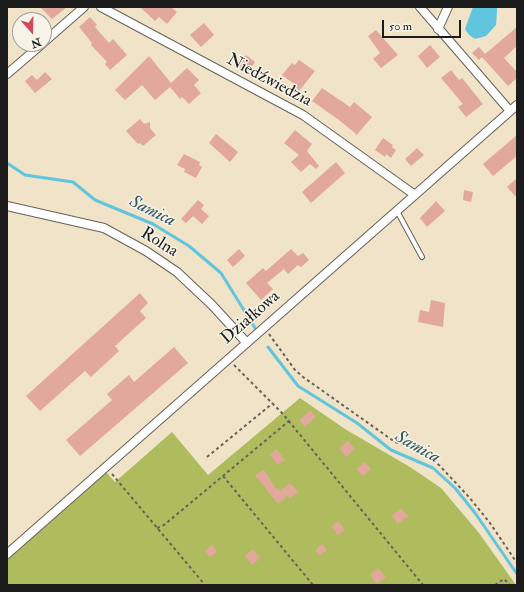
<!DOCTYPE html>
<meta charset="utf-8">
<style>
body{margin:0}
#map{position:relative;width:524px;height:592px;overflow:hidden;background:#f0e3c8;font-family:"IM FELL Double Pica",serif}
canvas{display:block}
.frame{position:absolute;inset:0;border:8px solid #1c1c1c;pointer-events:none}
.north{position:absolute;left:12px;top:12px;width:40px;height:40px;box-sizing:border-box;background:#f7f3e8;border:1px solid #9f9d96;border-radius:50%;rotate:160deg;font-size:11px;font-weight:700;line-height:16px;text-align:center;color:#1c1c1c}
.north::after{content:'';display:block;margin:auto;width:14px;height:18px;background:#d1495b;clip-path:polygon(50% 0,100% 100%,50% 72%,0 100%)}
.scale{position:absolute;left:382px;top:20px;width:79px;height:18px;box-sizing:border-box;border:2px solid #1c1c1c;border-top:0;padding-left:5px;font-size:12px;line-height:14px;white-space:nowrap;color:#1c1c1c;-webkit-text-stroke:3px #f7f3e8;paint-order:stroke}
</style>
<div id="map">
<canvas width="524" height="592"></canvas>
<div class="frame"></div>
<div class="north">N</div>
<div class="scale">50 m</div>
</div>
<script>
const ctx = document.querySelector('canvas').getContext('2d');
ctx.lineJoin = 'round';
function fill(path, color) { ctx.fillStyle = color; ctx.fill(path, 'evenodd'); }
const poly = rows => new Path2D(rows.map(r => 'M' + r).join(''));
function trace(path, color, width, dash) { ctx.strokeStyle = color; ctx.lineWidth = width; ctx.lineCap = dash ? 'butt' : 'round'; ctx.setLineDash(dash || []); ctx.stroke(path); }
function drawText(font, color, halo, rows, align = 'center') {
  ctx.font = font + ' "IM FELL Double Pica",serif'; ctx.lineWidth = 3; ctx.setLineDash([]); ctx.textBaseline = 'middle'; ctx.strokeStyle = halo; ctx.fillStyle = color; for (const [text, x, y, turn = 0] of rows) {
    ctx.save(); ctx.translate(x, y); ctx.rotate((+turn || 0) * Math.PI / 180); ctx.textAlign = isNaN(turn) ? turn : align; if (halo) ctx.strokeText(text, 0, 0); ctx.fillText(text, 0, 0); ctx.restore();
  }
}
fill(poly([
 [300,398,345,429,410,467,441,488,479,533,516,585,7,585,7,560,106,472,115,482,172,432,208,475]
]), '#aebc5e');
fill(poly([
 [473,7,497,7,497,11,496,25,486,36,475,39,469,35,465,29]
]), '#60c5dd');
trace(poly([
 [7,163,25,175,73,182,95,200,153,224,189,246,221,273,255,328],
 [268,347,298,386,357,423,391,450,433,468,455,488,475,513,517,574]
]), '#60c5dd', 3);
fill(poly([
 [40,7,67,7,52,19],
 [140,7,171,7,177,12,167,24,159,17,155,21],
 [90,17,97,25,95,27,109,43,113,39,127,55,110,70,105,64,107,62,91,45,92,43,79,27],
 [204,23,214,35,201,47,190,35],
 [517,27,517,46,504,58,517,72,517,78,508,86,482,57,479,60,472,53,479,47,485,54],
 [376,30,398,55,381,68,373,59,380,53,368,36],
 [430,45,440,57,427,68,418,56],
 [246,55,255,62,247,73,238,66],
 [149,56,171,83,187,68,199,80,194,85,201,93,189,104,182,97,180,99,170,87,155,100,142,85,125,100,115,90],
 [299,60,315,71,299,91,293,86,294,84,282,75,292,63,295,65],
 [451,70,459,80,462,78,483,104,466,117,458,107,463,104,441,78],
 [45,72,52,79,35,93,25,81,32,75,37,80],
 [322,88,350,107,354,102,372,117,356,136,356,134,339,120,312,101],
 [140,119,144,124,150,122,150,128,156,135,143,146,140,143,138,144,126,131],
 [295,130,312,144,307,151,319,166,316,169,310,164,301,172,291,162,299,155,284,143],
 [216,134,238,152,230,162,209,143],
 [517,135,517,156,493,176,483,164],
 [383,138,393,145,392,147,396,150,391,158,386,154,385,157,375,150],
 [417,148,424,155,411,166,405,159],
 [184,154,200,162,199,165,202,167,196,178,184,172,185,169,177,165],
 [336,162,345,173,311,203,302,192],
 [517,178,517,198,507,187],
 [464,190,473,192,471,202,463,200],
 [198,200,204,205,201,209,209,216,202,224,193,216,186,223,181,219],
 [436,201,445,211,427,227,420,218],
 [239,249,245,256,233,267,227,260],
 [291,249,298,256,303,253,309,260,301,267,298,265,288,274,284,269,267,283,273,289,261,300,246,283,263,268,266,271],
 [140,293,148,303,140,311,146,318,115,346,119,351,91,377,85,371,40,411,26,396],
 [431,300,445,303,443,327,418,322,420,310,429,312],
 [174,347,188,363,80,456,66,440,112,400,107,394,129,375,134,382],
 [310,410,316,417,305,427,299,420],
 [348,441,355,449,346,457,339,448],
 [276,449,285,460,278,465,270,455],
 [365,462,371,469,363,476,356,469],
 [264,470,276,489,278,488,280,491,290,483,298,492,290,498,288,495,278,504,255,475],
 [401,508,408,516,398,524,392,516],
 [338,521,345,530,338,535,331,527],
 [322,544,327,550,320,556,315,550],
 [212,545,217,552,210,557,205,551],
 [253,549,260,558,252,565,245,556],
 [378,568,386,577,377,584,370,575]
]), '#e3a89c');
const lane = poly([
 [397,211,422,257]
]);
const street = poly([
 [101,7,303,115,415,195],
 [420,7,510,111],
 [438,29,448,7],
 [44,42,84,7],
 [7,74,42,44],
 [7,206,104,228,146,251,177,272,212,305,246,342],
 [7,554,517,105]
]);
trace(lane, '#666258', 6);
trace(street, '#666258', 10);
trace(poly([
 [269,334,295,370,303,377,395,442,419,451,439,465,469,497,490,523,517,563],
 [234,365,283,414,423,585],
 [207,457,273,403],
 [112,474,205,585],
 [223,476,313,585],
 [157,528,164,525,289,421],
 [495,585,504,579,510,585]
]), '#666258', 2, [3, 3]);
trace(lane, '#fff', 4);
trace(street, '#fff', 8);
drawText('17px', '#1c1c1c', '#f7f3e8', [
 ["Niedźwiedzia",269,81,28],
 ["Rolna",159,243,32],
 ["Działkowa",251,318,-41]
]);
drawText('italic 18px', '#345760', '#f7f3e8', [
 ["Samica",152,212,26],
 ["Samica",417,448,29]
]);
</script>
